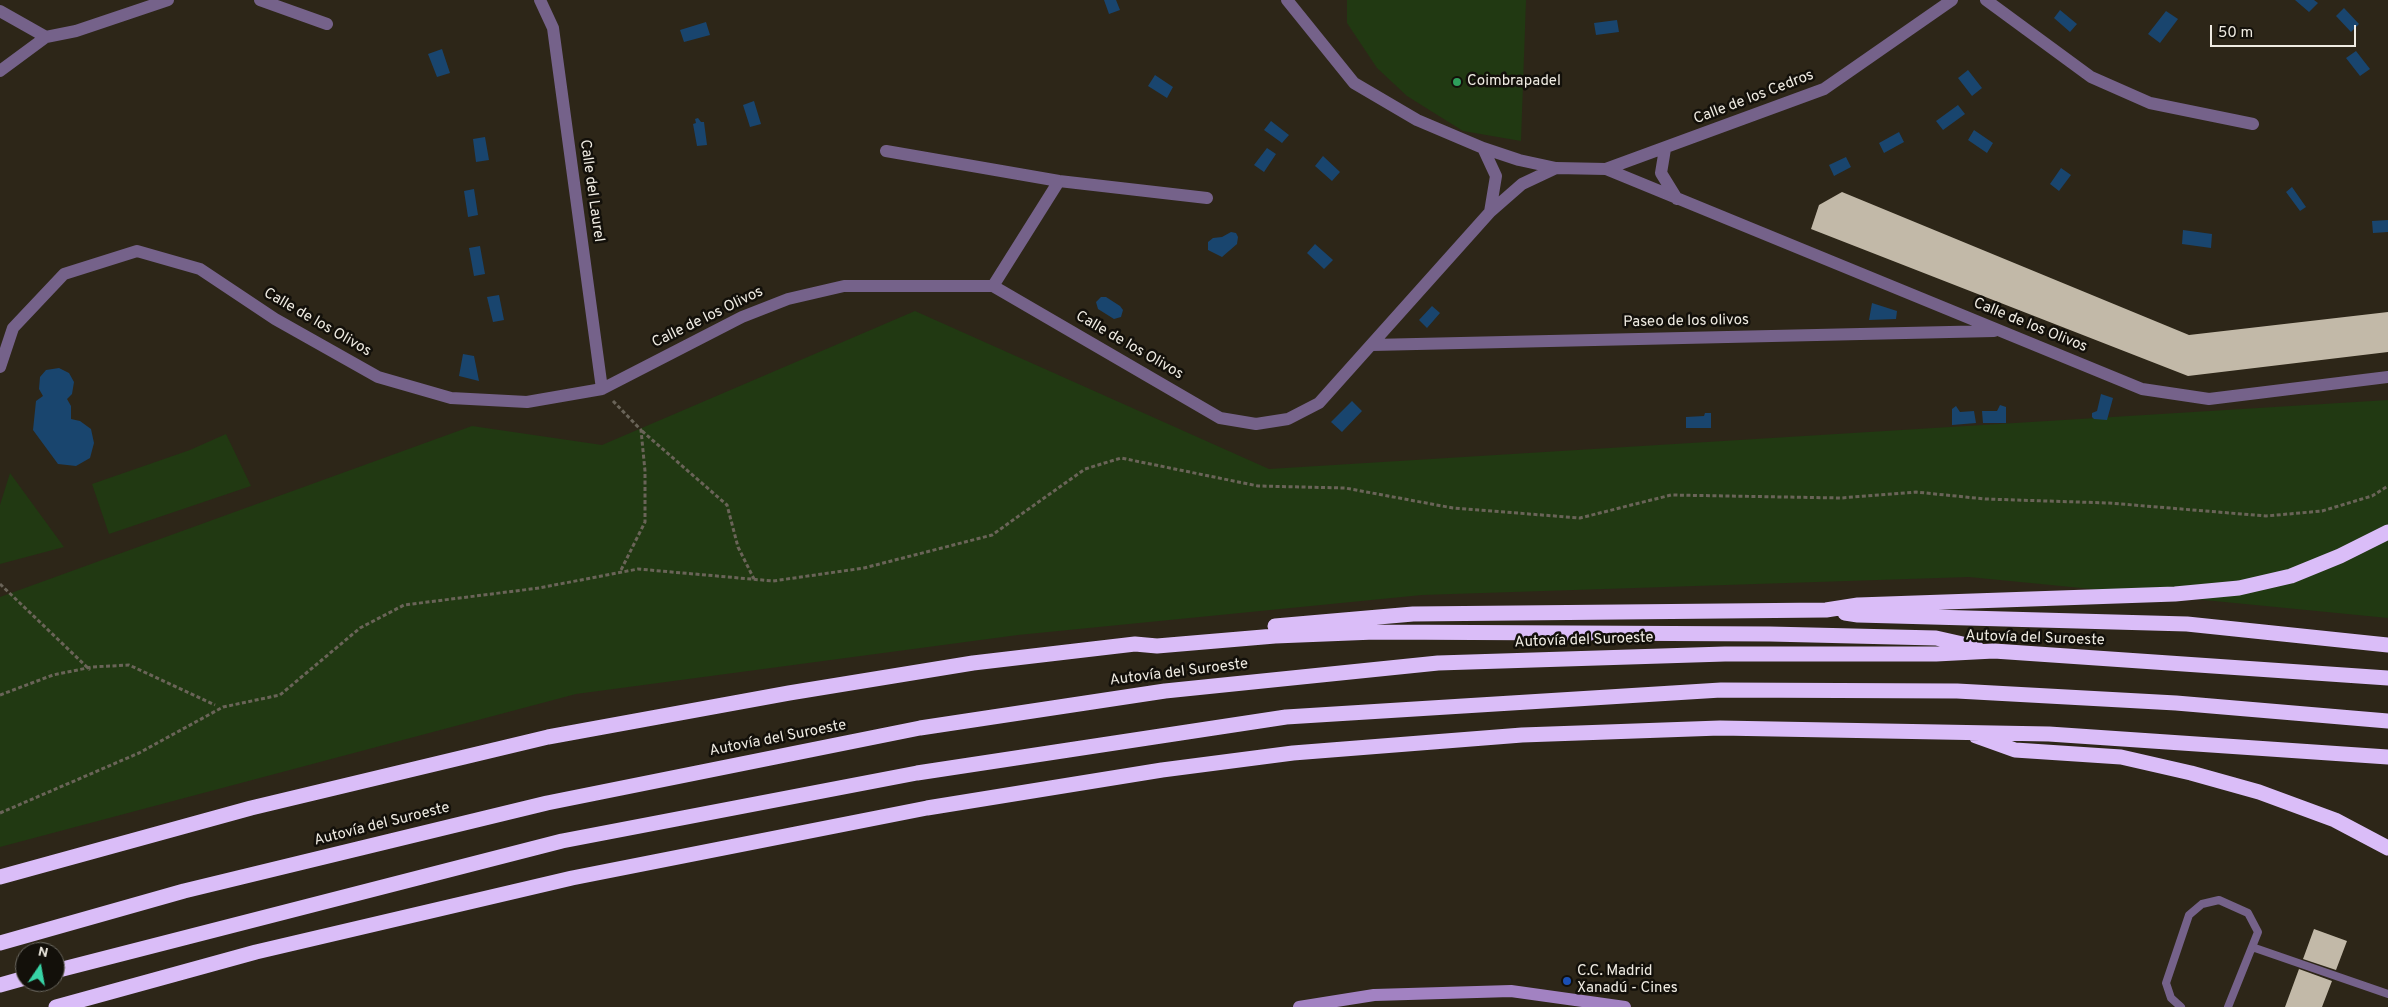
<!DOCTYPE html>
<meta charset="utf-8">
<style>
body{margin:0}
#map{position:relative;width:2388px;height:1007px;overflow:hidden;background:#2d2618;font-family:Overpass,sans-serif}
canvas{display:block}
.north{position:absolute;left:15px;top:942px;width:50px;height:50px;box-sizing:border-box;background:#13100a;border:1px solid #6b6860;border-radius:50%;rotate:12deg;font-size:14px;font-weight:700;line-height:20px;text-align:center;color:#efebe2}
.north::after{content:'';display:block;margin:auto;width:18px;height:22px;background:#37d4a6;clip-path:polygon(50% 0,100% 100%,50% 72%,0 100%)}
.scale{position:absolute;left:2210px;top:25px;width:146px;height:22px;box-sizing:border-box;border:2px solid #efebe2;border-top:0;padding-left:6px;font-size:15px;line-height:18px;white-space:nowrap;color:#efebe2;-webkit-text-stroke:4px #13100a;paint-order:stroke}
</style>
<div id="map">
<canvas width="2388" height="1007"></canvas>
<div class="north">N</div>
<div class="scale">50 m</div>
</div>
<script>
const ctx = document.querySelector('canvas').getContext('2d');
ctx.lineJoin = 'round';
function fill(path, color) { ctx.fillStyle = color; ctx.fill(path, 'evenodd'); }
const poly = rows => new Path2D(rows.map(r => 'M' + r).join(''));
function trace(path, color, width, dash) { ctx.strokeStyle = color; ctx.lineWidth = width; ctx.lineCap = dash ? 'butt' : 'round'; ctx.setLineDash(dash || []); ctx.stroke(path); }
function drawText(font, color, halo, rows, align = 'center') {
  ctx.font = font + ' Overpass,sans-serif'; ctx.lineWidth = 5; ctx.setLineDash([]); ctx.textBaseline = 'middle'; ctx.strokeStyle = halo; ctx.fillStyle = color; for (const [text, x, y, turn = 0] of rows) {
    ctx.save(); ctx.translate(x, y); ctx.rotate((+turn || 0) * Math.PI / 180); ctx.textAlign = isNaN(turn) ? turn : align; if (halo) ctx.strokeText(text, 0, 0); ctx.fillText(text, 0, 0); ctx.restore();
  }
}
fill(poly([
 [1347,0,1526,0,1521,141,1463,131,1407,96,1377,68,1347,23],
 [915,311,1269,469,2388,400,2388,618,1969,577,1422,595,1018,635,576,694,0,847,0,597,472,426,602,445],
 [226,434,251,486,109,534,92,484,190,450],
 [10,473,64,547,0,564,0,505]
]), '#213912');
fill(poly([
 [1104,0,1116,0,1120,10,1109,14],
 [2295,0,2314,0,2318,3,2309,12],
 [2344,8,2359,24,2351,32,2336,16],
 [2060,10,2077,24,2070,32,2054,18],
 [2166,11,2178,19,2160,43,2148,34],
 [1617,20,1619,32,1596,35,1594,23],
 [706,22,710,35,684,42,680,30],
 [442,49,450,73,437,77,428,54],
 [2356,51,2370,69,2360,76,2346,58],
 [1968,70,1982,88,1972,96,1958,78],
 [1155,75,1173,87,1167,98,1148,86],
 [754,101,761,124,750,127,743,105],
 [1958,105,1965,114,1943,130,1936,121],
 [698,118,701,122,704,122,707,145,697,146,693,124,696,123,695,119],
 [1271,121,1289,135,1282,143,1264,130],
 [1974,130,1993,143,1987,153,1968,140],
 [1899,132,1904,142,1884,153,1879,143],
 [485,137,489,160,476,162,473,139],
 [1267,148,1276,154,1264,172,1254,165],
 [1323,156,1340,172,1332,181,1315,166],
 [1846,157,1851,167,1834,176,1829,165],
 [2061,168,2071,175,2059,191,2050,184],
 [2292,187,2306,207,2300,211,2286,192],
 [474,189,478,215,468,217,464,191],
 [2388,220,2388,232,2373,233,2372,221],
 [2183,230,2212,234,2211,248,2182,244],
 [1231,232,1236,233,1238,237,1237,244,1222,257,1208,250,1208,242,1213,238,1222,237],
 [1315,244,1333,260,1324,269,1307,253],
 [480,246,485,274,474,276,469,248],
 [499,295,504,320,493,322,487,297],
 [1101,297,1106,297,1120,306,1123,310,1121,317,1114,319,1098,309,1096,302],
 [1872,303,1897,311,1896,319,1869,320],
 [1432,306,1440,313,1427,328,1419,320],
 [463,354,474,356,479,381,459,376],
 [59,368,69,373,74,382,72,394,67,399,71,406,71,419,80,421,91,429,94,443,90,458,76,466,58,464,33,430,36,401,43,396,39,389,40,377,46,370],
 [2101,394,2113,398,2107,420,2094,419,2092,417,2092,413,2097,411],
 [1352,401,1362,411,1342,432,1331,422],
 [2000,405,2006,407,2006,423,1983,423,1982,411,1997,411],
 [1956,406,1960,412,1974,411,1976,423,1952,425,1952,409],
 [1705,413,1711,413,1711,428,1686,428,1686,417,1704,416]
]), '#19456e');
fill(poly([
 [1842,192,2189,335,2388,312,2388,352,2188,376,1811,229,1819,205],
 [2314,929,2347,941,2336,970,2303,959],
 [2299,969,2332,981,2322,1007,2285,1007]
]), '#c2b9a8');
trace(poly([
 [613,401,641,430,645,471,645,522,620,572],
 [642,431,727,505,738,547,754,579],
 [0,584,90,670],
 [0,695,53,675,92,667,129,665,215,705],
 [0,813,139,753,223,707,280,695,360,628,404,605,539,588,638,569,773,581,864,568,992,535,1085,469,1121,458,1258,486,1345,488,1453,508,1580,518,1671,495,1841,498,1916,492,1985,499,2109,503,2266,516,2322,511,2372,496,2388,486]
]), '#6a6458', 3, [4, 2.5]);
trace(poly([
 [2181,1007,2171,998,2166,983,2189,915,2202,904,2219,900,2248,913,2258,932,2252,947],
 [2228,1007,2252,947,2388,994]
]), '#75628a', 8);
trace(poly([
 [260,0,327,24],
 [540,0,553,28,602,389],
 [1287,0,1354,83,1417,120,1483,148,1496,176,1490,212],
 [1986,0,2091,77,2150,103,2253,124],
 [0,11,46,37,76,31,168,0],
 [0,71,46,37],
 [1483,148,1519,160,1556,168],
 [1665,149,1661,173,1677,199],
 [886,151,1059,181,1207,198],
 [1606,169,2142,389,2209,399,2388,377],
 [993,286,1059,181],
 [1372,345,1994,331],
 [0,367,13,328,64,274,137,251,200,269,275,319,378,377,451,398,527,402,602,389,742,317,788,299,844,286,993,286,1220,418,1256,424,1288,419,1319,403,1490,212,1522,184,1556,168,1606,169,1824,89,1952,0]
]), '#75628a', 12);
trace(poly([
 [1299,1007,1374,995,1511,991,1625,1007]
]), '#a282c2', 12);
trace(poly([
 [1845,613,1858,615,2187,624,2388,645],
 [1275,626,1413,614,1826,610,1858,605,2175,594,2239,588,2291,576,2340,556,2388,532],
 [1976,736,2015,750,2121,757,2191,773,2259,792,2335,820,2388,848],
 [0,877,251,808,548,737,789,693,973,663,1135,644,1157,646,1275,636,1375,632,1770,634,1936,638,1976,647],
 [0,943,184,891,547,803,920,728,1165,691,1438,663,1725,654,1936,654,1994,651,2388,678],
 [55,971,562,841,917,773,1286,717,1721,690,1957,691,2176,703,2388,721],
 [0,985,25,978],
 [56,1007,256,952,572,878,927,808,1162,770,1293,753,1522,735,1720,728,2049,734,2388,757]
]), '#dabdf8', 15);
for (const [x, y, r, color] of [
 [1457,82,5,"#2e9e5b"],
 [1567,981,5,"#1a4fb4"]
]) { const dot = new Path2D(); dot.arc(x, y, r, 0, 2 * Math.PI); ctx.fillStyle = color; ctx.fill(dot); trace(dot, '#13100a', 2); }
drawText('15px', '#efebe2', '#13100a', [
 ["Coimbrapadel",1467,82],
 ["C.C. Madrid",1577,972],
 ["Xanadú - Cines",1577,989]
], 'left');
drawText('15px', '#efebe2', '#13100a', [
 ["Calle de los Cedros",1754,98,-21],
 ["Calle del Laurel",591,191,82],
 ["Calle de los Olivos",708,318,-26],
 ["Paseo de los olivos",1686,322,-1],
 ["Calle de los Olivos",317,323,30],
 ["Calle de los Olivos",2030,326,22],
 ["Calle de los Olivos",1129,346,30],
 ["Autovía del Suroeste",2035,639,2],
 ["Autovía del Suroeste",1584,641,-2],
 ["Autovía del Suroeste",1179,673,-7],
 ["Autovía del Suroeste",778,739,-11],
 ["Autovía del Suroeste",382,825,-14]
]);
</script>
